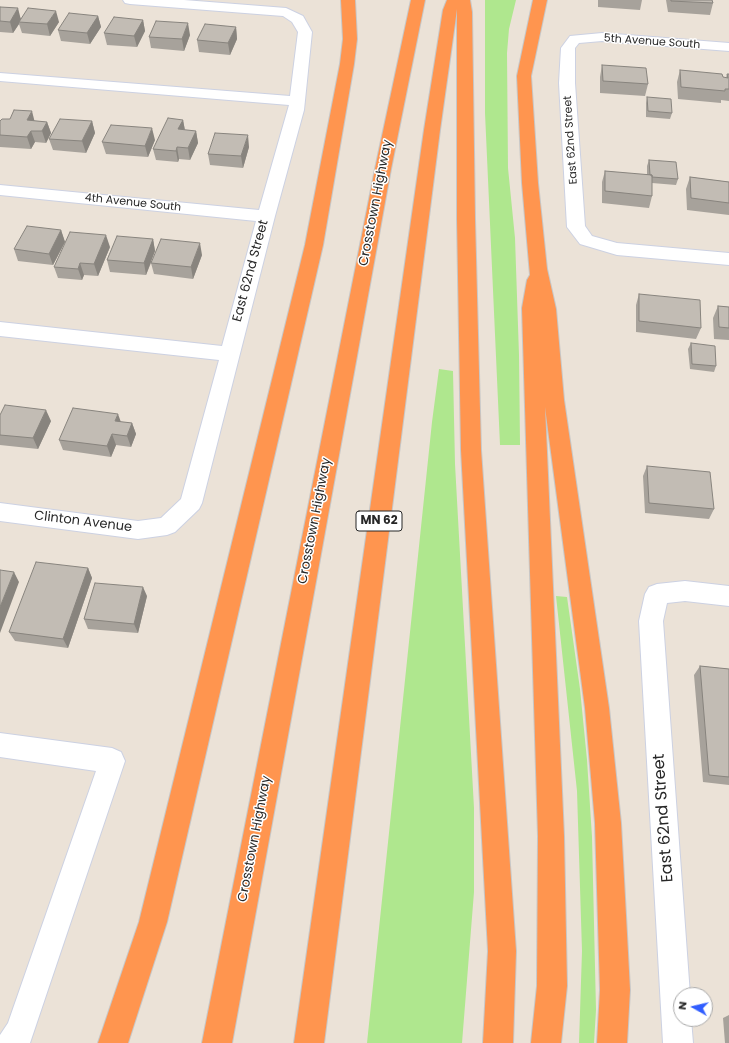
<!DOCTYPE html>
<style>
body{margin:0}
#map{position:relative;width:729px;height:1043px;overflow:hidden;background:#ebe2d7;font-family:Poppins,sans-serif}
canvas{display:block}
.north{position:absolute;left:673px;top:987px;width:40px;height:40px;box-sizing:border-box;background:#fff;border:1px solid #a9a9a9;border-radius:50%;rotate:278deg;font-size:11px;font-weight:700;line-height:16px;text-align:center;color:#272727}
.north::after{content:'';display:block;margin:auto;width:14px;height:18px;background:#315eff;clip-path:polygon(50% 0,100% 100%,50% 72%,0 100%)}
</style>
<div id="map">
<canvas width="729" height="1043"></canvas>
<div class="north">N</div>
</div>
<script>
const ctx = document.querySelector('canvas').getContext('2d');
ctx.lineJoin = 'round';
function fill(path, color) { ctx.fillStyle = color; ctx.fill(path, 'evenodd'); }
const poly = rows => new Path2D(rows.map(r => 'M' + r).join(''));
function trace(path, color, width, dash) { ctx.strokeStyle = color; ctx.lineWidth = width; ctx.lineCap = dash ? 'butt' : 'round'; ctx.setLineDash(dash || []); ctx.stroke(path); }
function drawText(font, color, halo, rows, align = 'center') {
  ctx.font = font + ' Poppins,sans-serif'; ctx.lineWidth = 3; ctx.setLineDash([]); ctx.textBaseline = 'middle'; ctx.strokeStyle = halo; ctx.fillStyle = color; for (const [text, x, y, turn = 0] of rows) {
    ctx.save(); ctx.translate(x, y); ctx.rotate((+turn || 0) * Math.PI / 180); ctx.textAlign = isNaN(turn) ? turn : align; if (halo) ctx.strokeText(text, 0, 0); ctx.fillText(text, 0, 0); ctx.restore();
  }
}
fill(poly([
 [485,0,516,0,509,29,507,53,508,168,515,238,519,355,520,445,500,445,485,113],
 [439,369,453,371,455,464,474,808,474,892,462,1043,367,1043,432,422],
 [556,596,567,597,580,689,587,760,592,837,596,1010,594,1043,579,1043,582,951,577,791]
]), '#afe78e');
const minor = poly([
 [123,0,184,0,286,8,303,16,312,32,304,110,275,216,202,503,199,509,175,532,167,535,138,539,0,521,0,503,138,521,161,518,181,499,219,360,0,336,0,322,222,346,256,221,0,195,0,185,259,210,289,105,0,81,0,73,290,96,298,32,292,22,283,16,130,4,125,3,123,0],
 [602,33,729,43,729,51,602,41,579,43,575,48,575,83,585,226,592,236,617,243,729,253,729,265,617,255,580,244,567,227,559,83,561,48,570,36,602,33],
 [685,581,729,586,729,606,685,601,667,603,663,621,690,995,681,995,681,1019,691,1019,693,1043,663,1043,639,621,645,594,649,587,657,584,685,581],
 [0,733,112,748,121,752,125,761,30,1043,0,1043,0,1035,8,1023,96,771,0,757,0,733]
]);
const highway = poly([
 [341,0,355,0,357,39,354,64,323,245,167,922,128,1043,98,1043,139,922,305,245,340,64,343,39,341,0],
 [411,0,425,0,391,169,232,1043,202,1043,375,169,411,0],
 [447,0,470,0,472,12,475,219,481,450,516,951,513,1043,483,1043,488,951,461,450,457,219,457,9,440,130,324,1043,294,1043,424,130,443,10,447,0],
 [533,0,547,0,531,76,538,183,547,269,556,309,564,400,609,708,621,823,630,990,627,1043,597,1043,600,990,595,823,585,708,545,407,564,836,567,986,561,1043,531,1043,537,986,538,836,522,308,527,280,530,275,522,183,517,76,533,0]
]);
trace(minor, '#ccd1e2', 2);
trace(highway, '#c7c7c7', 2);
fill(minor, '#fff');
fill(highway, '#ff954f');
fill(poly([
 [598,0,642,0,640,10,598,7],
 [666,0,712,0,713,3,710,15,668,12],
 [0,7,21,18,59,22,50,36,22,33,19,24,13,33,0,32],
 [98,16,101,27,90,44,61,41,58,30],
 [143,20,145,31,137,47,107,45,104,33],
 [236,27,237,39,230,55,199,52,197,40],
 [190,35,184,51,151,48,149,37],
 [602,65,648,84,645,96,600,93,600,77],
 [680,70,726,78,727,74,729,74,729,101,721,100,721,103,678,99,677,82],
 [647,97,672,113,670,119,646,117,646,103],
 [183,120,185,130,196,131,198,143,190,160,179,159,178,162,156,160,153,149],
 [0,121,35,121,47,122,51,133,46,143,35,142,31,149,0,147],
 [92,121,95,133,86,153,53,150,49,139],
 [155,140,148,157,106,154,102,142],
 [249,147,243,168,210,165,208,154],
 [649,160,678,179,676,185,652,183,652,196,649,208,602,203,602,182,605,171,647,175,647,166],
 [690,177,729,182,729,215,687,210,686,189],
 [61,230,65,242,53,265,18,261,14,249],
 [153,239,155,251,151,261,202,255,193,279,154,274,151,263,146,275,110,272,107,260],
 [110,247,98,276,84,275,82,280,58,278,54,267],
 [639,294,701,328,696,339,636,332,636,305],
 [718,306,729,307,729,340,714,339,713,318],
 [691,343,716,366,714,372,690,369,688,349],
 [0,415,51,421,38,449,0,445],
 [121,422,132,423,136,434,131,447,116,445,111,457,63,450,59,440],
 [647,466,714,509,709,519,645,513,643,476],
 [88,568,92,578,68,648,15,641,9,632],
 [147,596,138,633,88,629,84,619],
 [700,666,729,669,729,785,703,782,694,675],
 [729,1015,729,1043,725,1043,723,1018]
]), '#a7a29b');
fill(poly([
 [18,8,21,20,19,22,19,24,13,33,10,22],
 [56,11,59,22,50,36,47,24],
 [98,16,101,27,90,44,87,33],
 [143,20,145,31,137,47,134,36],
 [188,23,190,35,184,51,182,39],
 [236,27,237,39,230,55,228,43],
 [32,111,35,123,31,131,35,142,31,149,27,137,27,120],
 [183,120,185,131,178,129],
 [92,121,95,133,86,153,82,141],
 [47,122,51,133,46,143,42,131],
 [152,128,155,140,148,157,145,146],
 [196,131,198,143,190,160,188,148],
 [248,135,249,147,243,168,241,156],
 [177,147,179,159,178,162,176,151],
 [61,230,65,242,53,265,49,254],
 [106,235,110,247,98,276,94,264],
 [153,239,155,251,146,275,144,263],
 [200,243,202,255,193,279,191,267],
 [80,263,84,275,82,280,78,269],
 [46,410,51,421,38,449,33,438],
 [118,414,122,425,115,421],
 [132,423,136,434,131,447,127,436],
 [112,434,116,445,111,457,107,446],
 [88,568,92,578,68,648,63,639],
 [14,572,19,582,0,633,0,607],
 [143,587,147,596,138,633,134,624]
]), '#88847e');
const building = poly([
 [671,0,712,0,713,3,671,1,671,0],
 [0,7,18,8,10,22,0,21,0,7],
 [28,8,56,11,47,24,19,22,28,8],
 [69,13,98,16,87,33,58,30,69,13],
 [114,17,143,20,134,36,104,33,114,17],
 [156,21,188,23,182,39,149,37,156,21],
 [205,24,236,27,228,43,197,40,205,24],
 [602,65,646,68,648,84,603,81,602,65],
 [680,70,722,74,723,77,728,78,727,74,729,74,729,89,725,89,725,91,681,87,680,70],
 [647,97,671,99,672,113,648,111,647,97],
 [14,110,32,111,27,120,47,122,42,131,31,131,27,137,0,135,0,121,2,119,10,119,14,110],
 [168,118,183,120,178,129,196,131,188,148,177,147,176,151,153,149,168,118],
 [60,119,92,121,82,141,49,139,60,119],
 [111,125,152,128,145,146,102,142,111,125],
 [215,133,248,135,241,156,208,154,215,133],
 [649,160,676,162,678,179,652,177,652,175,650,175,649,160],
 [605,171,652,175,652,196,605,191,605,171],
 [690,177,729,182,729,203,691,198,690,177],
 [27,226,61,230,49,254,14,249,27,226],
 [70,232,106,235,94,264,80,263,78,269,54,267,70,232],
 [117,236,153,239,144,263,107,260,117,236],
 [161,239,200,243,191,267,151,263,161,239],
 [639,294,700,300,701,328,639,321,639,294],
 [718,306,729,307,729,328,719,327,718,306],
 [691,343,715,346,716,366,692,364,691,343],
 [5,405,46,410,33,438,0,435,0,415,5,405],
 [73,408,118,414,115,421,132,423,127,436,112,434,107,446,59,440,73,408],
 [647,466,710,472,714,509,649,503,647,466],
 [36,562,88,568,63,639,9,632,36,562],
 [0,570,14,572,0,607,0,570],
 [95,583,143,587,134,624,84,619,95,583],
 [700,666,729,669,729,777,709,775,700,666]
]);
fill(building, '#c2bcb4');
trace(building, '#88847e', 1);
drawText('11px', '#272727', '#fff', [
 ["5th Avenue South",652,42,4],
 ["East 62nd Street",571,140,-94],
 ["4th Avenue South",133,203,6]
]);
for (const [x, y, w] of [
 [379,521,46]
]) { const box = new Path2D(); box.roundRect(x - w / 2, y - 10, w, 20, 3); ctx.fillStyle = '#fff'; ctx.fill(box); trace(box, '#272727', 1); }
drawText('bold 12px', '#272727', null, [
 ["MN 62",379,521]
]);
drawText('13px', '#272727', '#fff', [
 ["Crosstown Highway",376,203,-79],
 ["East 62nd Street",251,271,-75],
 ["Crosstown Highway",315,521,-79],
 ["Clinton Avenue",83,522,7],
 ["Crosstown Highway",255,839,-79]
]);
drawText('16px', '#272727', '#fff', [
 ["East 62nd Street",664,818,-94]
]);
</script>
